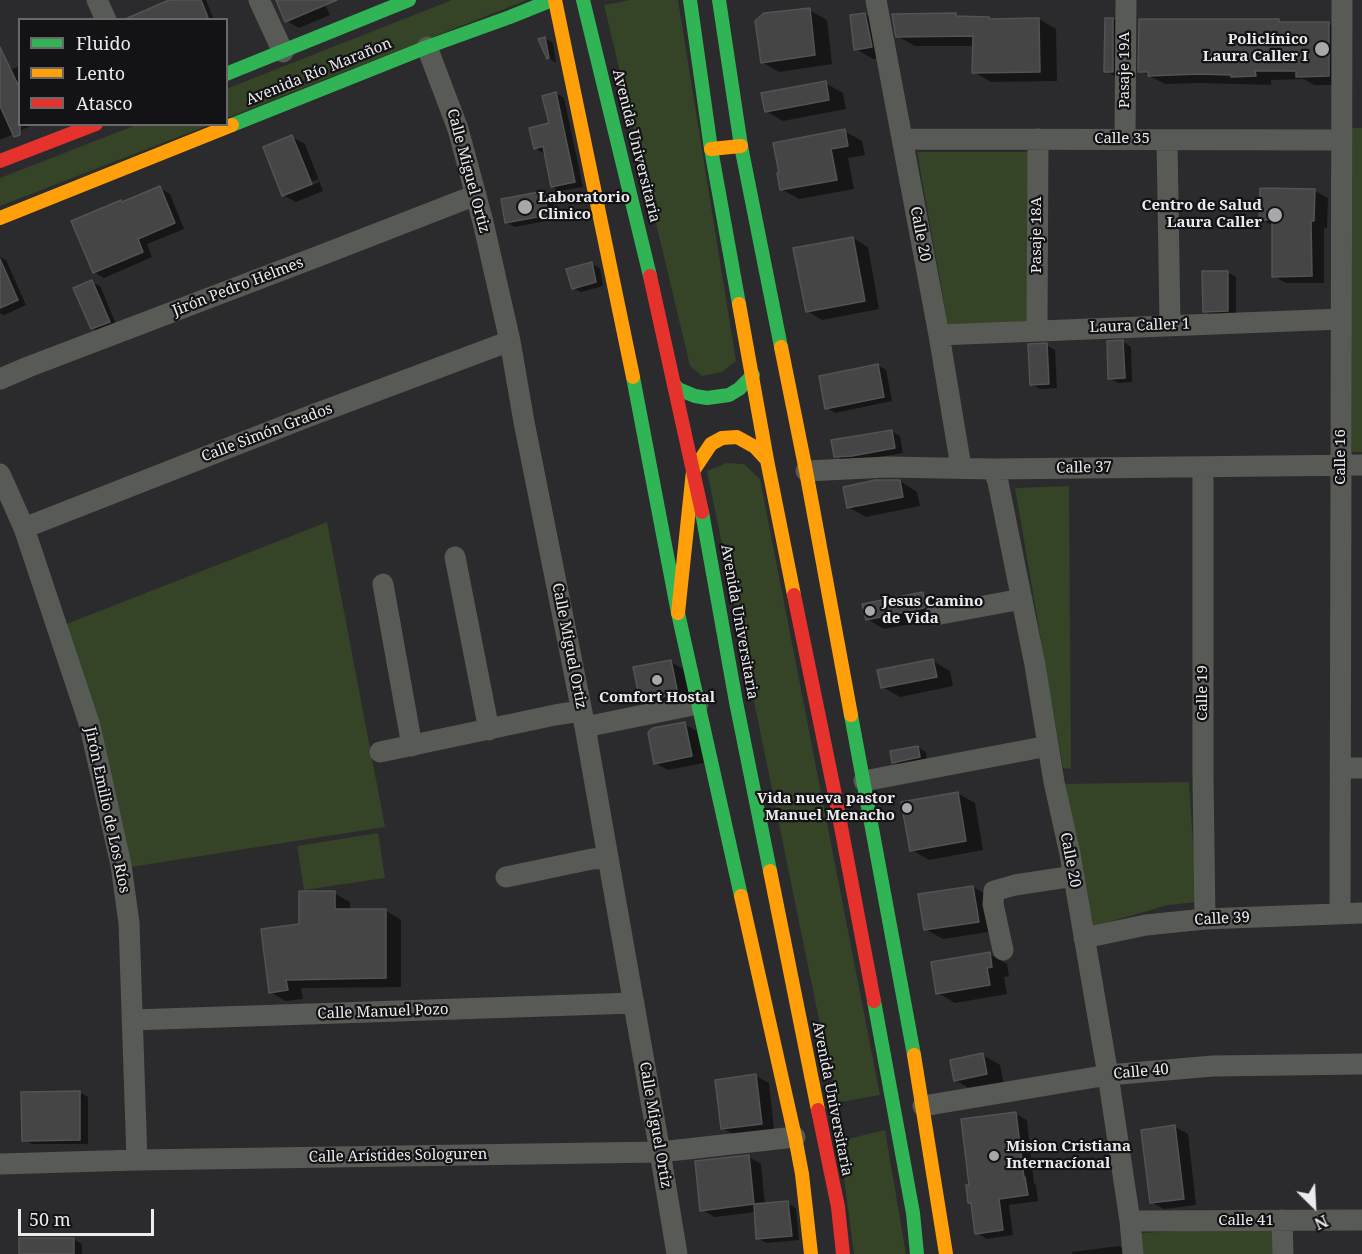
<!DOCTYPE html>
<meta charset="utf-8">
<style>
body{margin:0}
#map{position:relative;width:1362px;height:1254px;overflow:hidden;background:#2b2a2c;font-family:"Noto Serif",serif}
canvas{display:block}
.legend{position:absolute;left:18px;top:18px;width:210px;height:108px;box-sizing:border-box;background:#131214;border:2px solid #69686b;margin:0;padding:8px 10px;list-style:none;font-size:18px;color:#ebeaed}
.legend li{display:flex;align-items:center;gap:12px;height:30px}
.legend b{width:30px;border:2px solid #69686b}
.north{position:absolute;left:1284px;top:1176px;width:60px;height:60px;-webkit-text-stroke:4px #131214;paint-order:stroke;rotate:156deg;font-size:16px;font-weight:700;line-height:24px;text-align:center;color:#ebeaed}
.north::after{content:'';display:block;margin:auto;width:21px;height:27px;background:#ebeaed;clip-path:polygon(50% 0,100% 100%,50% 72%,0 100%)}
.scale{position:absolute;left:18px;top:1209px;width:136px;height:27px;box-sizing:border-box;border:3px solid #ebeaed;border-top:0;padding-left:8px;font-size:18px;line-height:21px;white-space:nowrap;color:#ebeaed;-webkit-text-stroke:4px #131214;paint-order:stroke}
</style>
<div id="map">
<canvas width="1362" height="1254"></canvas>
<ul class="legend">
<li><b style="height:8px;background:#30b455"></b>Fluido</li>
<li><b style="height:8px;background:#ff9f0a"></b>Lento</li>
<li><b style="height:8px;background:#e5322d"></b>Atasco</li>
</ul>
<div class="north">N</div>
<div class="scale">50 m</div>
</div>
<script>
const ctx = document.querySelector('canvas').getContext('2d');
ctx.lineJoin = 'round';
function fill(path, color) { ctx.fillStyle = color; ctx.fill(path, 'evenodd'); }
const poly = rows => new Path2D(rows.map(r => 'M' + r).join(''));
function trace(path, color, width, dash) { ctx.strokeStyle = color; ctx.lineWidth = width; ctx.lineCap = dash ? 'butt' : 'round'; ctx.setLineDash(dash || []); ctx.stroke(path); }
function drawText(font, color, halo, rows, align = 'center') {
  ctx.font = font + ' "Noto Serif",serif'; ctx.lineWidth = 4.5; ctx.setLineDash([]); ctx.textBaseline = 'middle'; ctx.strokeStyle = halo; ctx.fillStyle = color; for (const [text, x, y, turn = 0] of rows) {
    ctx.save(); ctx.translate(x, y); ctx.rotate((+turn || 0) * Math.PI / 180); ctx.textAlign = isNaN(turn) ? turn : align; if (halo) ctx.strokeText(text, 0, 0); ctx.fillText(text, 0, 0); ctx.restore();
  }
}
fill(poly([
 [452,0,527,0,227,118,226,89],
 [630,0,678,0,736,361,722,372,702,376,690,366,604,5],
 [136,125,209,125,0,206,0,178],
 [1352,128,1362,128,1362,452,1352,452],
 [917,152,1028,152,1027,321,948,325],
 [727,463,744,464,760,479,880,1095,836,1103,707,471],
 [1069,486,1071,769,1063,768,1015,488],
 [327,522,385,827,131,867,64,625],
 [1189,782,1197,902,1168,905,1092,927,1060,784],
 [378,833,385,878,304,890,297,846],
 [885,1130,906,1254,854,1254,839,1141],
 [1273,1226,1273,1254,1141,1254,1139,1233]
]), '#354327');
fill(poly([
 [182,0,206,0,214,20,144,20],
 [278,0,323,0,330,15,299,28,287,21],
 [809,10,827,20,832,64,779,72,762,62],
 [865,14,882,24,888,57,873,59,856,49],
 [955,15,961,18,989,18,993,21,1039,19,1056,29,1057,81,991,82,974,72,975,46,915,46,897,36],
 [1113,19,1130,29,1123,81,1106,71],
 [1140,20,1279,21,1285,24,1329,24,1345,33,1345,85,1314,85,1304,79,1271,80,1271,85,1200,83,1165,84,1140,71],
 [545,38,553,43,556,63,548,58],
 [8,66,13,69,20,66,20,124,35,124,0,140,0,70],
 [825,83,843,93,846,109,783,121,766,111],
 [556,93,564,98,583,187,560,191,552,186,546,152,543,153,535,148,550,124],
 [844,131,862,141,865,155,848,158,854,189,799,199,781,189],
 [292,137,305,144,323,191,296,202,283,195],
 [318,179,319,182,290,194,290,191],
 [160,188,170,194,184,229,147,244,152,257,104,278,94,272,124,203],
 [1315,191,1328,198,1327,228,1324,228,1324,283,1286,283,1273,276,1273,226,1261,219],
 [544,193,552,197,556,219,515,227,506,222],
 [853,238,868,247,879,309,822,320,807,311],
 [0,257,6,260,26,305,4,315,0,313],
 [591,264,600,268,603,286,581,292,573,288],
 [1227,272,1236,277,1236,315,1213,316,1205,311],
 [92,282,100,286,117,326,100,333,92,328],
 [1123,342,1131,347,1132,382,1118,383,1110,378],
 [1046,345,1055,350,1057,388,1040,389,1031,384],
 [878,365,886,370,892,401,835,413,827,408],
 [892,431,900,436,903,453,861,460,844,461,836,456],
 [900,481,917,492,920,506,866,517,848,507],
 [923,593,940,603,942,618,884,629,867,619],
 [933,661,950,671,953,686,900,697,882,687],
 [671,662,683,669,691,701,654,708,641,700],
 [684,724,697,731,704,763,668,770,655,763],
 [918,747,926,752,927,762,902,766,894,762],
 [957,793,975,803,983,850,929,860,912,850],
 [973,887,990,897,995,931,943,939,925,929],
 [334,893,350,902,350,911,385,910,401,920,401,987,301,988,303,999,286,1001,270,992,301,925],
 [989,954,1007,964,1009,976,1004,977,1007,994,955,1003,938,993],
 [983,1055,1000,1065,1004,1084,972,1090,955,1080],
 [756,1076,769,1083,774,1130,735,1135,722,1128],
 [79,1092,88,1097,88,1144,32,1144,23,1140],
 [1016,1114,1027,1120,1034,1184,1036,1185,1038,1201,1009,1205,1013,1235,987,1239,977,1233,973,1204,969,1202,971,1186],
 [1175,1127,1188,1134,1196,1205,1164,1209,1151,1202],
 [749,1157,761,1164,765,1205,787,1203,796,1208,799,1240,766,1243,758,1238,756,1212,715,1217,702,1210],
 [74,1239,82,1244,82,1254,20,1254,20,1240],
 [1119,1246,1127,1251,1128,1254,1072,1254,1072,1252]
]), '#0007');
const building = poly([
 [169,0,201,0,209,20,123,20,169,0],
 [276,0,337,0,285,22,276,0],
 [810,8,815,55,761,63,755,21,764,13,810,8],
 [865,13,872,47,854,50,850,15,865,13],
 [956,13,956,16,989,17,989,19,1039,18,1040,72,972,73,973,36,896,37,892,14,956,13],
 [1105,18,1113,18,1113,72,1104,72,1105,18],
 [1139,19,1279,19,1279,22,1329,22,1329,76,1296,77,1296,71,1255,71,1256,76,1231,77,1231,75,1199,74,1148,76,1148,72,1138,72,1139,19],
 [545,37,549,58,547,59,538,39,545,37],
 [0,47,20,89,20,135,14,137,0,106,0,47],
 [826,81,829,100,765,112,761,93,826,81],
 [556,92,575,182,551,187,543,146,534,149,529,128,549,123,542,96,556,92],
 [845,129,848,146,831,149,837,180,780,190,777,173,779,173,773,143,845,129],
 [292,135,312,184,282,196,263,147,292,135],
 [160,186,175,223,138,239,143,252,93,273,71,221,121,200,122,202,160,186],
 [1260,188,1315,189,1314,221,1311,221,1312,276,1272,277,1272,220,1259,220,1260,188],
 [544,191,548,215,505,223,501,199,544,191],
 [853,237,865,301,806,312,793,248,853,237],
 [0,259,18,300,0,308,0,259],
 [592,262,596,282,572,289,566,269,592,262],
 [1202,271,1228,271,1228,311,1203,312,1202,271],
 [92,280,110,322,91,329,73,288,92,280],
 [1123,340,1125,378,1108,379,1107,341,1123,340],
 [1047,343,1049,384,1030,385,1028,344,1047,343],
 [878,364,884,397,825,409,819,376,878,364],
 [892,430,895,448,852,456,834,457,831,440,892,430],
 [875,480,900,480,903,497,847,508,843,487,875,480],
 [923,592,926,606,924,608,866,620,862,604,923,592],
 [933,659,937,677,881,688,877,670,933,659],
 [671,660,678,694,640,701,633,667,671,660],
 [685,722,692,756,654,764,648,733,650,730,653,728,685,722],
 [918,746,920,757,892,763,890,751,918,746],
 [958,792,966,841,910,851,901,802,958,792],
 [973,886,979,922,924,930,918,894,973,886],
 [299,891,335,891,335,909,386,909,386,978,286,980,288,990,269,993,261,929,299,924,299,891],
 [990,952,992,967,987,968,990,985,936,994,931,962,990,952],
 [983,1053,987,1074,954,1081,950,1060,983,1053],
 [756,1074,762,1124,721,1129,715,1080,756,1074],
 [80,1091,80,1140,22,1141,21,1092,80,1091],
 [1016,1112,1024,1178,1025,1177,1028,1195,999,1199,1003,1230,975,1234,971,1203,968,1203,966,1185,969,1185,961,1119,1016,1112],
 [1175,1125,1184,1199,1150,1203,1141,1130,1175,1125],
 [749,1155,754,1204,700,1211,695,1161,749,1155],
 [788,1201,792,1236,756,1239,754,1204,788,1201],
 [19,1238,74,1238,74,1254,19,1254,19,1238]
]);
fill(building, '#454546');
trace(building, '#535254', 1.5);
trace(poly([
 [97,0,106,20],
 [259,0,283,52],
 [876,0,939,335,961,467],
 [427,47,458,129,483,222,510,341,524,422,585,727,660,1152,677,1254],
 [902,139,1341,140],
 [1125,140,1126,0],
 [1167,140,1170,325],
 [1037,330,1038,139],
 [939,335,1341,319],
 [0,379,28,367,319,256,476,195],
 [1203,467,1203,776,1205,919],
 [993,469,998,482,1035,665,1054,782,1070,854,1108,1075,1130,1221,1133,1254],
 [806,471,888,467,993,469,1362,465],
 [0,474,24,528,90,726,121,865,129,923,137,1160],
 [24,528,307,417,510,341],
 [455,557,489,730],
 [383,584,412,746],
 [935,615,1022,599],
 [585,727,698,704],
 [380,752,555,715,581,711],
 [1340,768,1362,768],
 [864,781,1048,746],
 [506,877,592,859,608,858],
 [1340,913,1342,0],
 [1084,938,1146,925,1205,919,1362,913],
 [1003,950,993,904,994,891,1015,885,1074,876],
 [132,1020,634,1003],
 [923,1106,1108,1075,1213,1066,1362,1064],
 [0,1164,137,1160,660,1152,795,1137],
 [1282,1220,1283,1254],
 [1130,1221,1362,1220]
]), '#585a56', 21);
trace(poly([
 [583,0,650,276],
 [690,0,711,149,739,304],
 [719,0,741,146,781,347],
 [226,74,409,0],
 [232,125,427,47,510,17,552,0],
 [633,377,678,613,741,896],
 [674,384,678,389,695,396,707,398,729,395,739,389,753,375],
 [702,512,736,702,770,871],
 [851,715,914,1055],
 [874,1001,913,1213,917,1254]
]), '#30b455', 14);
trace(poly([
 [555,0,633,377],
 [711,149,741,146],
 [0,218,232,125],
 [739,304,767,460,794,595],
 [781,347,806,471,851,715],
 [678,613,693,471,711,444,722,438,737,437,755,447,767,460],
 [770,871,818,1110],
 [741,896,795,1137,802,1174,811,1254],
 [914,1055,946,1254]
]), '#ff9f0a', 14);
trace(poly([
 [0,161,96,124],
 [650,276,702,512],
 [794,595,834,790,874,1001],
 [818,1110,838,1207,843,1254]
]), '#e5322d', 14);
for (const [x, y, r, color] of [
 [1322,49,8,"#a8a7a9"],
 [525,207,8,"#a8a7a9"],
 [1275,215,8,"#a8a7a9"],
 [870,611,6,"#a8a7a9"],
 [657,680,6,"#a8a7a9"],
 [907,808,6,"#a8a7a9"],
 [994,1156,6,"#a8a7a9"]
]) { const dot = new Path2D(); dot.arc(x, y, r, 0, 2 * Math.PI); ctx.fillStyle = color; ctx.fill(dot); trace(dot, '#131214', 2); }
drawText('bold 15px', '#ebeaed', '#131214', [
 ["Policlínico",1308,40],
 ["Laura Caller I",1308,57],
 ["Laboratorio",538,198,"left"],
 ["Clinico",538,215,"left"],
 ["Centro de Salud",1262,206],
 ["Laura Caller",1262,223],
 ["Jesus Camino",882,602,"left"],
 ["de Vida",882,619,"left"],
 ["Comfort Hostal",657,698,"center"],
 ["Vida nueva pastor",895,799],
 ["Manuel Menacho",895,816],
 ["Mision Cristiana",1006,1147,"left"],
 ["Internacíonal",1006,1164,"left"]
], 'right');
drawText('15px', '#ebeaed', '#131214', [
 ["Pasaje 19A",1125,70,-90],
 ["Avenida Río Marañon",319,72,-22],
 ["Calle 35",1122,139],
 ["Avenida Universitaria",636,146,76],
 ["Calle Miguel Ortiz",468,171,75],
 ["Calle 20",920,234,79],
 ["Pasaje 18A",1037,235,-90],
 ["Jirón Pedro Helmes",238,287,-21],
 ["Laura Caller 1",1140,326,-2],
 ["Calle Simón Grados",267,433,-21],
 ["Calle 16",1341,457,-90],
 ["Calle 37",1084,468,-1],
 ["Avenida Universitaria",739,622,80],
 ["Calle Miguel Ortiz",569,646,79],
 ["Calle 19",1203,693,-90],
 ["Jirón Emilio de Los Ríos",107,810,78],
 ["Calle 20",1070,860,79],
 ["Calle 39",1222,919,-3],
 ["Calle Manuel Pozo",383,1012,-2],
 ["Calle 40",1141,1072,-5],
 ["Avenida Universitaria",832,1099,79],
 ["Calle Miguel Ortiz",655,1125,80],
 ["Calle Arístides Sologuren",398,1156,-1],
 ["Calle 41",1246,1221]
]);
</script>
